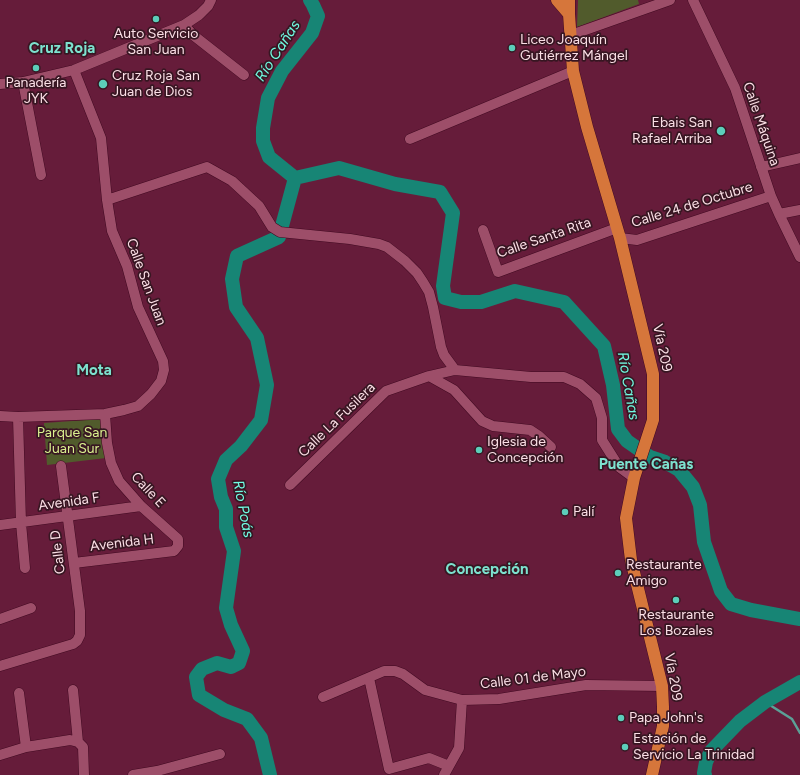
<!DOCTYPE html>
<meta charset="utf-8">
<style>
body{margin:0}
canvas{display:block;background:#661c3a}
</style>
<canvas width="800" height="775"></canvas>
<script>
const ctx = document.querySelector('canvas').getContext('2d');
ctx.lineJoin = 'round';
function fill(path, color) { ctx.fillStyle = color; ctx.fill(path, 'evenodd'); }
const poly = rows => new Path2D(rows.map(r => 'M' + r).join(''));
function trace(path, color, width, dash) { ctx.strokeStyle = color; ctx.lineWidth = width; ctx.lineCap = dash ? 'butt' : 'round'; ctx.setLineDash(dash || []); ctx.stroke(path); }
function drawText(font, color, halo, rows, align = 'center') {
  ctx.font = font + ' Figtree,sans-serif'; ctx.lineWidth = 3.5; ctx.setLineDash([]); ctx.textBaseline = 'middle'; ctx.strokeStyle = halo; ctx.fillStyle = color; for (const [text, x, y, turn = 0] of rows) {
    ctx.save(); ctx.translate(x, y); ctx.rotate((+turn || 0) * Math.PI / 180); ctx.textAlign = isNaN(turn) ? turn : align; if (halo) ctx.strokeText(text, 0, 0); ctx.fillText(text, 0, 0); ctx.restore();
  }
}
fill(poly([
 [578,0,638,0,639,4,577,27],
 [101,419,106,458,47,465,44,423]
]), '#515b2c');
trace(poly([
 [765,702,792,719,800,733]
]), '#5ba097', 2.5);
trace(poly([
 [295,178,339,168,395,184,440,192,453,213,443,286,445,298,461,302,481,302,515,291,564,302,604,346,613,385,618,429,627,441,650,457,665,462,679,470,693,487,700,505,704,542,721,591,731,604,751,610,800,619],
 [295,178,269,157,263,141,263,128,268,98,282,71,312,33,318,16,313,5,310,0],
 [270,775,261,738,247,719,224,710,199,695,196,677,202,669,217,663,231,667,239,663,243,651,231,625,226,608,234,551,226,527,226,509,221,497,218,479,226,460,241,446,261,420,267,385,257,338,236,307,232,279,237,256,279,237,295,178],
 [705,775,704,773,706,762,711,751,740,721,765,702,800,682]
]), '#178575', 14);
const minor = poly([
 [693,0,735,88,771,196,779,214,800,257],
 [184,25,193,35,244,75],
 [571,35,670,0],
 [23,82,41,175],
 [0,84,23,82,74,70,184,25,199,15,208,6,211,0],
 [410,139,573,71],
 [761,167,800,158],
 [107,200,207,167,232,181,259,206,272,227,280,232,350,239,379,244,387,247,405,261,417,273,423,282,429,292,433,307,441,347,444,355,455,370],
 [779,214,800,210],
 [483,230,498,272,617,228],
 [620,238,637,240,771,196],
 [429,376,454,390,482,421,493,426,530,430,539,436,551,447],
 [0,416,18,417,105,414,124,410,138,406,151,394,161,381,164,370,163,361,138,307,127,266,112,231,107,200,101,138,74,70],
 [18,417,21,523,25,568],
 [290,485,386,391,429,376,455,370,531,377,564,377,580,384,596,398,602,418,602,440,619,467,634,478],
 [0,525,141,506],
 [74,563,174,551,178,546,178,539,141,506,119,481,111,463,107,443,105,414],
 [0,619,31,608],
 [0,666,73,644,77,641,80,635,80,611,61,466],
 [369,678,389,769,429,758,449,766],
 [73,690,78,742],
 [19,693,26,747],
 [323,697,384,671,395,671,403,674,425,690,462,700,499,699,586,685,662,686],
 [0,755,26,747,70,740,78,742,83,747,84,775],
 [133,775,157,771,220,754],
 [444,775,459,748,462,700]
]);
const major = poly([
 [557,0,569,14],
 [569,0,569,14,573,71,587,127,620,238,653,374,653,420,634,478,626,518,631,560,662,686,663,707,663,726,652,775]
]);
trace(minor, '#410921', 11);
trace(major, '#410921', 13);
trace(minor, '#9d4e69', 10);
trace(major, '#d6763b', 12);
for (const [x, y, r, color] of [
 [156,19,4,"#5cceba"],
 [512,48,4,"#5cceba"],
 [36,68,4,"#5cceba"],
 [103,84,5,"#5cceba"],
 [721,131,5,"#5cceba"],
 [479,450,4,"#5cceba"],
 [565,512,4,"#5cceba"],
 [618,573,4,"#5cceba"],
 [676,600,4,"#5cceba"],
 [621,718,4,"#5cceba"],
 [625,747,4,"#5cceba"]
]) { const dot = new Path2D(); dot.arc(x, y, r, 0, 2 * Math.PI); ctx.fillStyle = color; ctx.fill(dot); trace(dot, '#371622', 1.5); }
drawText('14px', '#fbdfe6', '#371622', [
 ["Auto Servicio",156,34,"center"],
 ["San Juan",156,50,"center"],
 ["Liceo Joaquín",520,40],
 ["Gutiérrez Mángel",520,56],
 ["Cruz Roja San",112,76],
 ["Juan de Dios",112,92],
 ["Panadería",36,83,"center"],
 ["JYK",36,99,"center"],
 ["Ebais San",712,123,"right"],
 ["Rafael Arriba",712,139,"right"],
 ["Iglesia de",487,442],
 ["Concepción",487,458],
 ["Palí",573,512],
 ["Restaurante",626,565],
 ["Amigo",626,581],
 ["Restaurante",676,615,"center"],
 ["Los Bozales",676,631,"center"],
 ["Papa John's",629,718],
 ["Estación de",633,739],
 ["Servicio La Trinidad",633,755]
], 'left');
drawText('14px', '#fbdfe6', '#371622', [
 ["Calle Máquina",761,124,71],
 ["Calle 24 de Octubre",692,205,-17],
 ["Calle Santa Rita",544,238,-19],
 ["Calle San Juan",146,282,70],
 ["Vía 209",662,348,78],
 ["Calle La Fusilera",337,420,-44],
 ["Calle E",148,490,47],
 ["Avenida F",69,502,-8],
 ["Avenida H",122,543,-7],
 ["Calle D",58,552,-97],
 ["Vía 209",673,677,80],
 ["Calle 01 de Mayo",533,678,-7]
]);
drawText('14px', '#d9f08e', '#371622', [
 ["Parque San",72,433],
 ["Juan Sur",72,449]
]);
drawText('bold 15px', '#7de2cf', '#371622', [
 ["Cruz Roja",62,49],
 ["Mota",94,371],
 ["Puente Cañas",646,465],
 ["Concepción",487,570]
]);
drawText('italic 15px', '#71fbe2', '#371622', [
 ["Río Cañas",278,51,-57],
 ["Río Cañas",628,386,80],
 ["Río Poás",243,509,79]
]);
</script>
